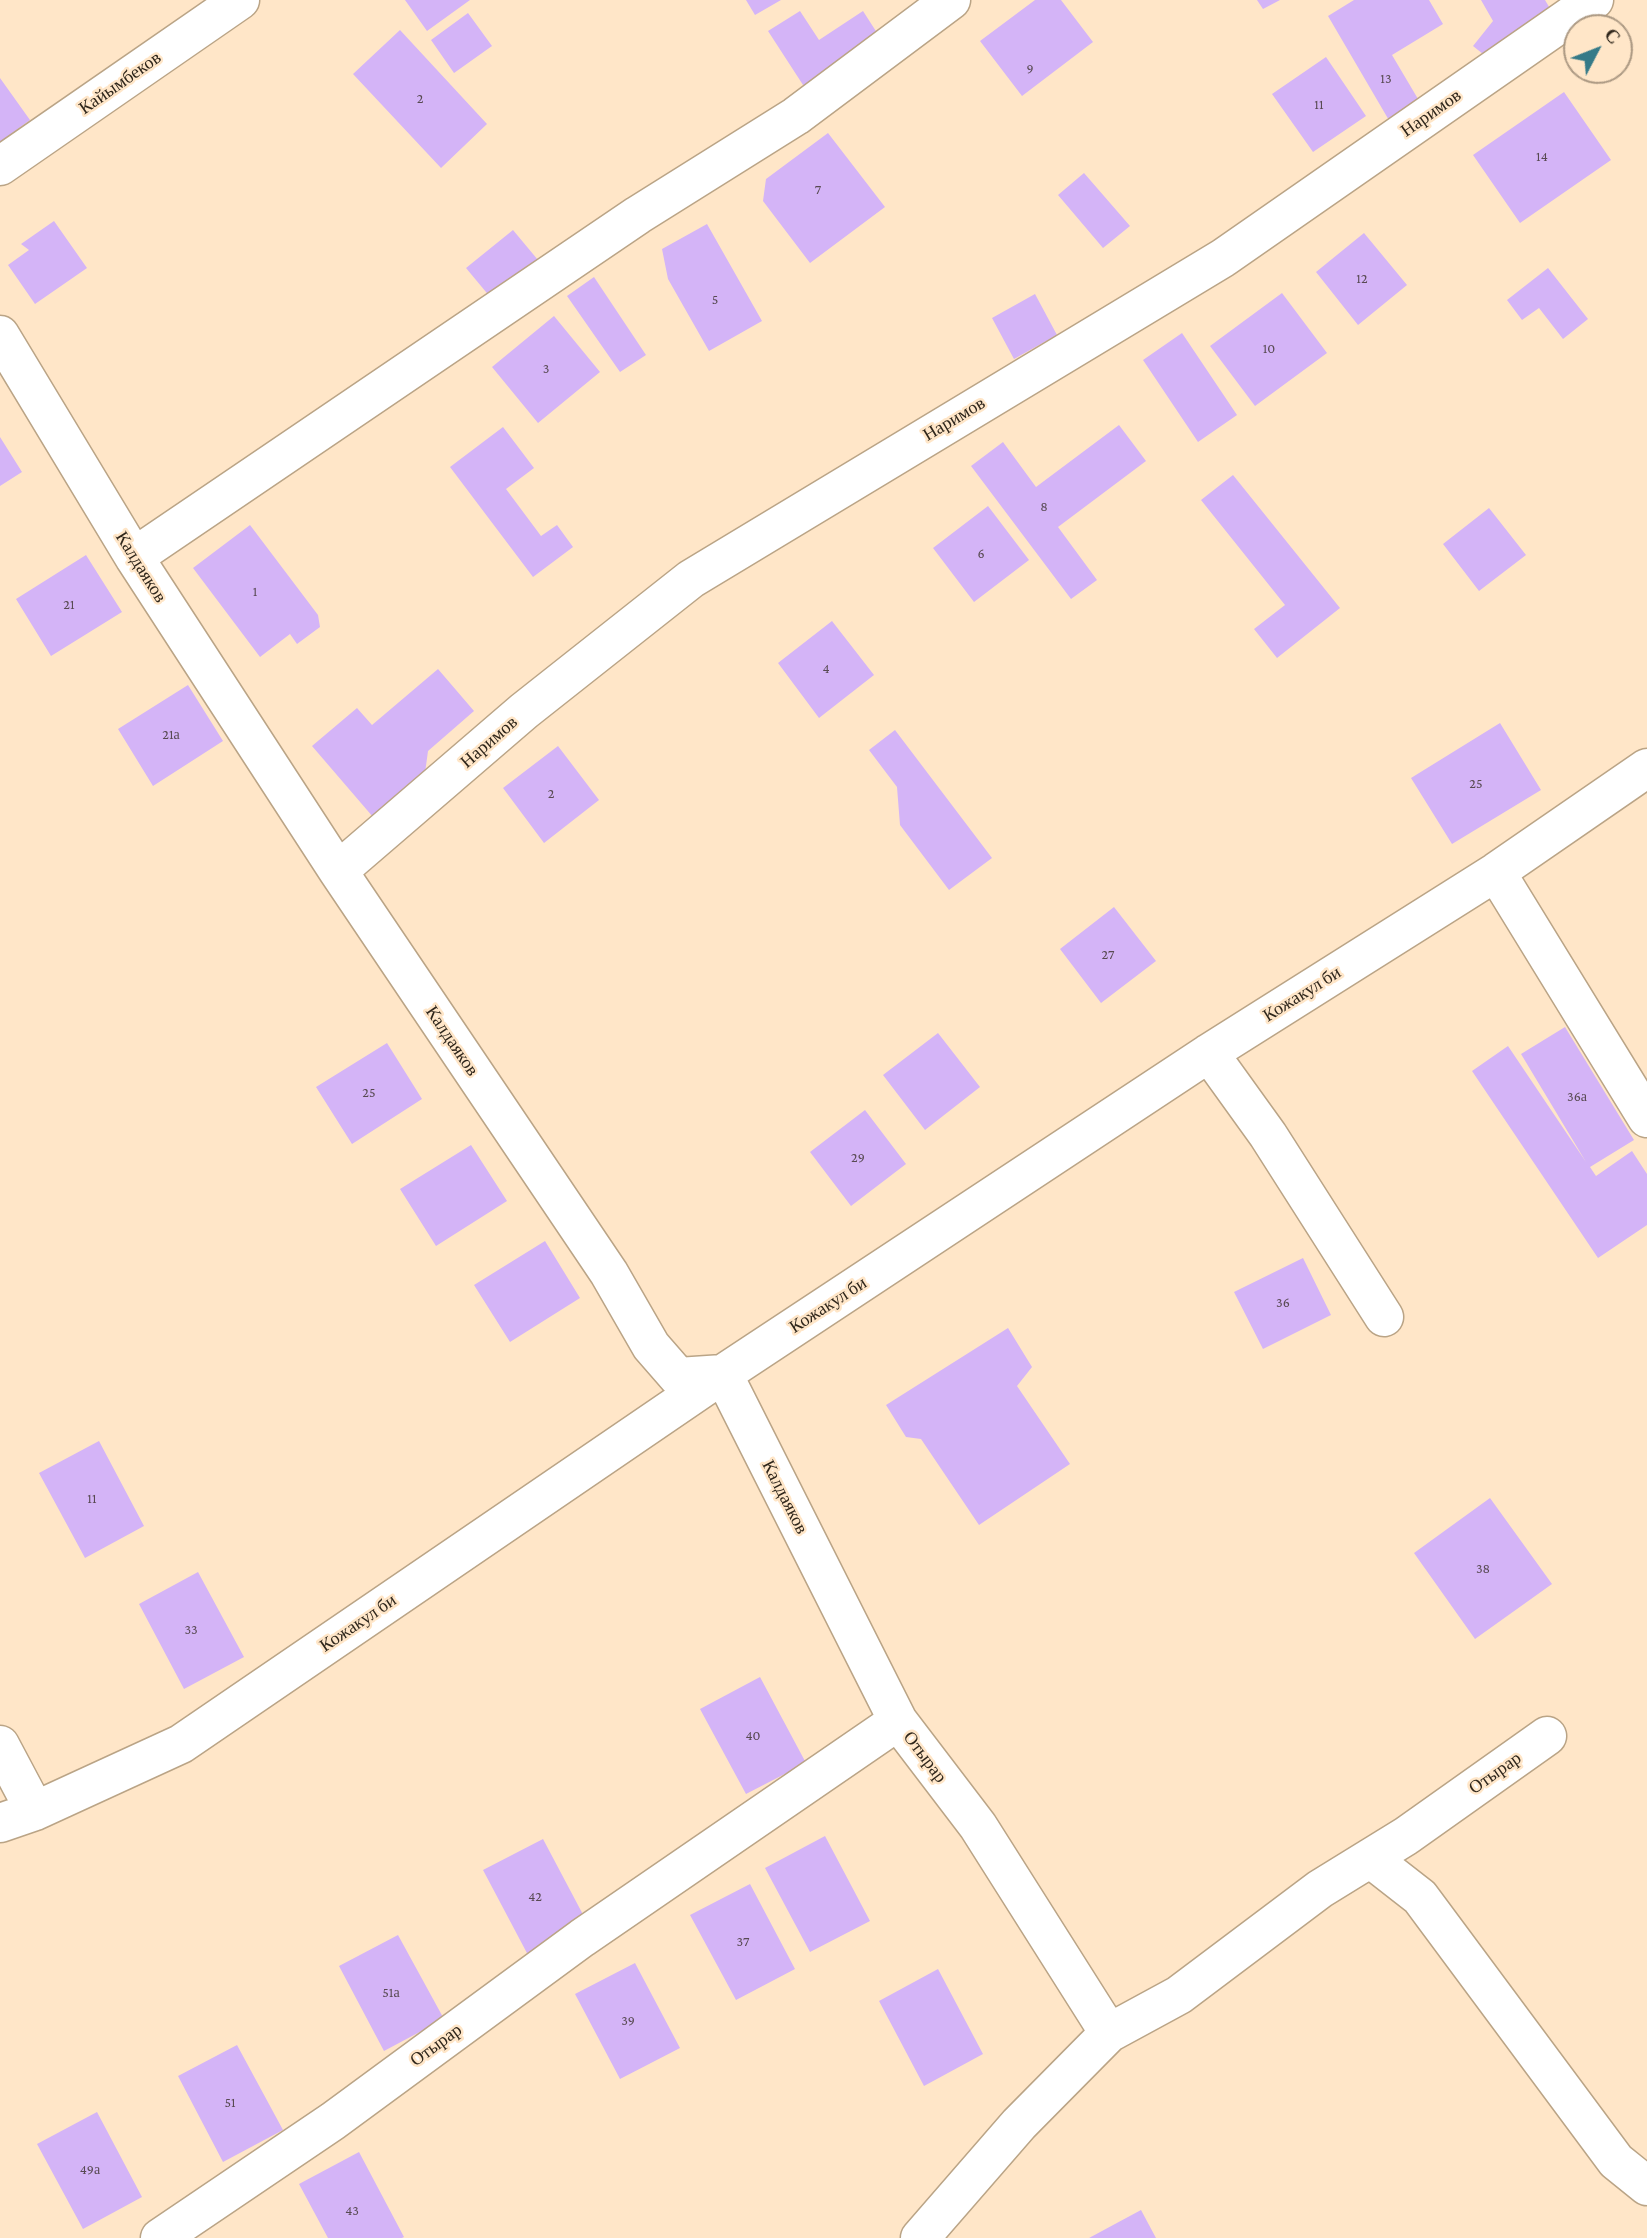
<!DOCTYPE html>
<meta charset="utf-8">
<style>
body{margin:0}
#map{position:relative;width:1647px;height:2238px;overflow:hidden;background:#ffe6c8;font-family:"Crimson Pro",serif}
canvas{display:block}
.north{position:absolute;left:1563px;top:14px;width:70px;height:70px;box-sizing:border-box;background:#ffe6c8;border:2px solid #ac9983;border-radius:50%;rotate:48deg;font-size:19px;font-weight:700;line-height:28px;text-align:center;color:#2f261b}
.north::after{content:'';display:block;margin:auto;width:24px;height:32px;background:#357a88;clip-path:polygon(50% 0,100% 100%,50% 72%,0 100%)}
</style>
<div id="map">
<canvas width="1647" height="2238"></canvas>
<div class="north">С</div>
</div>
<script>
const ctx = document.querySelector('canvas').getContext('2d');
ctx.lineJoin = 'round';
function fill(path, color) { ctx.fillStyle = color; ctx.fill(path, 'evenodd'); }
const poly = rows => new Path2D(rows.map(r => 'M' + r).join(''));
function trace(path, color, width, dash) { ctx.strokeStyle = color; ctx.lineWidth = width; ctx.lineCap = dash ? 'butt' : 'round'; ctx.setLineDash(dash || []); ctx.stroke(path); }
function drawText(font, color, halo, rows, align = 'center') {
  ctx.font = font + ' "Crimson Pro",serif'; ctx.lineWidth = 5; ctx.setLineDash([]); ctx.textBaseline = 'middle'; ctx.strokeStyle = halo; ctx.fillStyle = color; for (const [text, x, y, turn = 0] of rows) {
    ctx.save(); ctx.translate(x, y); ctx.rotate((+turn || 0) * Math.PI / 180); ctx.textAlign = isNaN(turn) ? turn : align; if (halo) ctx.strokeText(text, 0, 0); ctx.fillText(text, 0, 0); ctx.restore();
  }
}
fill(poly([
 [405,0,470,0,427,31],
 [746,0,781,0,755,15],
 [1035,0,1061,0,1093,42,1022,96,980,41],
 [1257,0,1280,0,1263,9],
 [1354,0,1429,0,1443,24,1392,55,1421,104,1390,122,1328,16],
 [1481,0,1545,0,1555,17,1488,58,1473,46,1493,21],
 [800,11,819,40,863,11,881,39,805,88,768,31],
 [468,13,492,46,454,73,431,40],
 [400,30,487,124,441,168,353,74],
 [1326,57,1366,116,1313,152,1272,94],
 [0,78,30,120,0,142],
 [1564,92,1611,160,1520,223,1473,155],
 [828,133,885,207,810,263,763,201,766,179],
 [1084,173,1130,226,1103,248,1058,195],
 [54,221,87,268,35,304,8,265,29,250,21,244],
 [707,224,762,321,709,351,668,279,662,249],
 [513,230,538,260,491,298,466,268],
 [1364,233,1407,285,1358,325,1316,272],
 [1548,268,1588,319,1563,339,1539,308,1522,320,1507,300],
 [594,277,646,355,620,372,567,296],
 [1282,293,1327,353,1255,406,1210,346],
 [1035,294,1057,335,1014,359,992,318],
 [554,316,600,372,538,423,492,367],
 [1182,333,1237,415,1198,442,1143,360],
 [1119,425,1146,461,1058,527,1097,580,1071,599,971,466,1003,442,1036,487],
 [503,427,534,468,506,489,541,536,557,525,573,547,533,577,450,467],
 [0,437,22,472,0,486],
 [1233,475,1340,608,1277,658,1254,629,1285,605,1201,500],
 [988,506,1029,560,974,602,933,548],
 [1489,508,1526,555,1479,591,1443,544],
 [250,525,318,615,320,627,297,644,290,634,260,657,193,568],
 [86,555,122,612,51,656,16,599],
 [832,621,874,675,819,718,778,663],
 [438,669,474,711,428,751,425,773,373,817,312,746,357,708,372,725],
 [188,685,223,741,153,786,118,729],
 [1500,723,1541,790,1452,844,1411,778],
 [895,730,992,858,949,890,900,825,897,787,869,750],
 [558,746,599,800,544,843,503,788],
 [1114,907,1156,961,1101,1003,1060,949],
 [1565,1027,1634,1140,1590,1167,1596,1176,1632,1151,1647,1174,1647,1225,1598,1258,1472,1071,1508,1046,1586,1162,1521,1054],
 [938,1033,980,1087,925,1130,883,1075],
 [387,1043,422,1099,352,1144,316,1087],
 [865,1110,906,1164,851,1206,810,1152],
 [471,1145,507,1201,436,1246,400,1189],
 [545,1241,580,1298,510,1342,474,1285],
 [1303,1258,1331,1315,1263,1349,1234,1292],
 [1008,1328,1032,1367,1017,1386,1070,1464,979,1525,921,1439,906,1437,886,1405],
 [99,1441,144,1526,85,1558,39,1473],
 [1490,1498,1552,1584,1475,1639,1414,1553],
 [198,1572,244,1657,184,1689,139,1604],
 [760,1677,806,1763,746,1794,700,1709],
 [825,1836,870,1921,810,1952,765,1868],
 [543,1839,588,1924,528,1955,483,1870],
 [750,1884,795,1969,736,2000,690,1915],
 [398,1935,444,2019,384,2051,339,1966],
 [635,1963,680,2048,620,2079,575,1994],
 [938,1969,983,2054,924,2086,879,2001],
 [237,2045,283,2130,223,2162,178,2076],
 [97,2112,142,2197,83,2229,37,2144],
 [359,2152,404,2237,402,2238,328,2238,299,2184],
 [1141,2210,1156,2238,1089,2238]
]), '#d4b4f7');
const minor = poly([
 [0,166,240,0],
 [0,335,134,557,338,871,609,1273,651,1346,678,1377,723,1374,898,1721,978,1826,1109,2033],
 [134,557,638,215,796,116,951,0],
 [338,871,524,711,691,579,1223,258,1594,0],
 [1496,872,1647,1118],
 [1209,1053,1268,1135,1384,1317],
 [0,1745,35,1811],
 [0,1823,35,1811,181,1744,723,1374,1209,1053,1496,872,1647,768],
 [1370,1858,1420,1897,1616,2161,1647,2186],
 [160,2238,333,2121,582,1938,898,1721],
 [920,2238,1019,2124,1109,2033,1179,1995,1320,1889,1406,1836,1547,1736]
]);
trace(minor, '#baa486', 41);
trace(minor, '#fff', 38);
drawText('14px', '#584a52', null, [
 ["9",1030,69],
 ["13",1386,79],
 ["2",420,99],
 ["11",1319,105],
 ["14",1542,157],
 ["7",818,190],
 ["12",1362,279],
 ["5",715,300],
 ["10",1269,349],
 ["3",546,369],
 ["8",1044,507],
 ["6",981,554],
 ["1",255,592],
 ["21",69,605],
 ["4",826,669],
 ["21а",171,735],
 ["25",1476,784],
 ["2",551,794],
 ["27",1108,955],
 ["25",369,1093],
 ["36а",1577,1097],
 ["29",858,1158],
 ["36",1283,1303],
 ["11",92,1499],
 ["38",1483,1569],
 ["33",191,1630],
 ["40",753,1736],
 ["42",535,1897],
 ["37",743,1942],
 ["51а",391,1993],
 ["39",628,2021],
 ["51",230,2103],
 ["49а",90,2170],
 ["43",352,2211]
]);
drawText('18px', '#2f261b', '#ffe6c8', [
 ["Кайымбеков",120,83,-35],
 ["Наримов",1431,113,-35],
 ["Наримов",954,419,-31],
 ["Калдаяков",141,567,58],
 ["Наримов",489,742,-41],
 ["Кожакул би",1302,994,-32],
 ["Калдаяков",452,1041,56],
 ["Кожакул би",828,1305,-33],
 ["Калдаяков",785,1497,63],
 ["Кожакул би",358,1623,-34],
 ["Отырар",925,1757,53],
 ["Отырар",1495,1773,-35],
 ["Отырар",436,2045,-36]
]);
</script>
